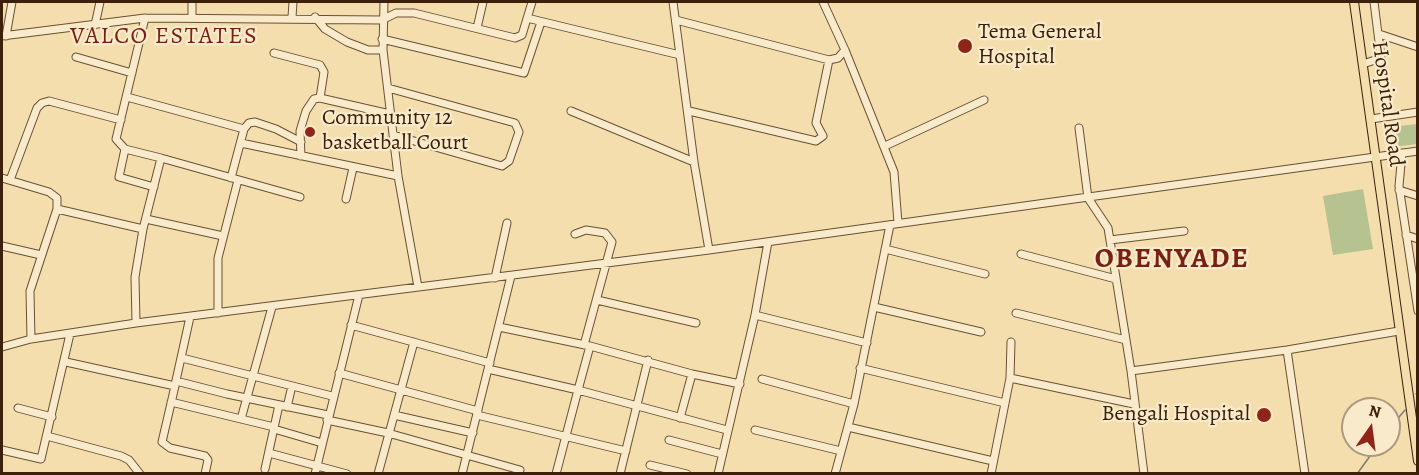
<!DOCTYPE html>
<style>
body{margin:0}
#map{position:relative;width:1419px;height:475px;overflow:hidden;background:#f5deae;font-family:Alegreya,serif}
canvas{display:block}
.frame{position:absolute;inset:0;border:3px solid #3c200a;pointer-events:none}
.north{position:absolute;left:1341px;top:397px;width:60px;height:60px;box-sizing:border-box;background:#f8eaca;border:2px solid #ad997d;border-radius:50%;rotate:14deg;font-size:16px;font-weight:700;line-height:24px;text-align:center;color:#3c200a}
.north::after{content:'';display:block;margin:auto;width:21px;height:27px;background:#8f2418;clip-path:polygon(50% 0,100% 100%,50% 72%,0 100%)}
</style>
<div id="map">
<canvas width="1419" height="475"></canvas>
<div class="frame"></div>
<div class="north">N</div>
</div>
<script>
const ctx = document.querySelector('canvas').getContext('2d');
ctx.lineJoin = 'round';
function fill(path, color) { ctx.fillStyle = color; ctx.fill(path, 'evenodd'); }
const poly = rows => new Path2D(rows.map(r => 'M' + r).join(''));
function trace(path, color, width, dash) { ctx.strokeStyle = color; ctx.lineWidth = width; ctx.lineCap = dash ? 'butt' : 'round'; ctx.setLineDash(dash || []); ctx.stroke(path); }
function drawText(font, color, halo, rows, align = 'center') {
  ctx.font = font + ' Alegreya,serif'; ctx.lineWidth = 4.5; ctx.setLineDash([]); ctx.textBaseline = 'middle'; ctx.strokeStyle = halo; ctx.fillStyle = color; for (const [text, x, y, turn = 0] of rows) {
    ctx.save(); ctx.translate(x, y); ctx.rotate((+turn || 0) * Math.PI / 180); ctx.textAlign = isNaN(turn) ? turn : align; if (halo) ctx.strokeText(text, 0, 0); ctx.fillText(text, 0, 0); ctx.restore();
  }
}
fill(poly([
 [1417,124,1417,144,1394,147,1391,127],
 [1363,189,1373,249,1333,255,1323,196]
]), '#b6c28f');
trace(poly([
 [1416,394,1418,392],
 [1389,429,1405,410],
 [1357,474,1378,445]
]), '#787c71', 1.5);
const minor = poly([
 [384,2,383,50,398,176,418,287],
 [673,2,694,162,709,250],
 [823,2,845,50,894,172,898,223],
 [192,17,192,2],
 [292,17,293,2],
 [315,17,325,29,347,42,368,50,383,50],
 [145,18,382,20,396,13,414,13,515,38,522,35,532,2],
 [527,18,680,55],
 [676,20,829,60,838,58,845,50],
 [95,25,100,2],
 [477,28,483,2],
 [1379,34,1418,47],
 [2,36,145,18,116,139,125,149,161,158],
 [6,36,12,2],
 [382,39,524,73,541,22],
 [274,53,320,65,324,72,320,98],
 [76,57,132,73],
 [1381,58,1388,116],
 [1363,64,1381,58,1374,2],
 [388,88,515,123,519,132,509,161,502,166,393,135],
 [127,97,244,129,231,178],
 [571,111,694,162],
 [689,111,816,141,823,136,816,123,829,60],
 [1371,119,1418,112],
 [1079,128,1088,198,1108,228,1131,371,1144,474],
 [244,129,249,123,255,122,276,129,301,142],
 [241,143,398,176],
 [885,146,984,100],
 [125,149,119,177,154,187],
 [1402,153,1399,186,1418,311],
 [301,156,300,131,306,111,314,99,320,98,390,114],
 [2,178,49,192,57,198,57,209,30,291,31,339],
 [10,180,37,108,42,103,49,101,121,120],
 [1399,190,1418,196],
 [346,199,353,168],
 [57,209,143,229,135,277,136,323],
 [146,219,223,236],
 [143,229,161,158,300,197],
 [575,234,586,230,605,233,612,242,584,345],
 [1406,235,1418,239],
 [1110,240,1184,231],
 [768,242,755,315,867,343],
 [2,246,41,255],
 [885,249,985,274],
 [1021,254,1116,279],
 [495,278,507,223],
 [597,300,696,323],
 [874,307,981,332],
 [218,313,218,258,238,180],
 [1016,313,1126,340],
 [351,325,490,363],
 [499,327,590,346,692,374,740,384],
 [590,346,578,390,727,430],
 [2,347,31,339,136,323,709,250,1418,151],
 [1287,350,1305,474],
 [182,358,332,396],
 [66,362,175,386,162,442,170,448,205,456,208,460,205,474],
 [860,368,1005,403],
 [488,369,578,390,556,474],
 [1131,371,1287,350,1399,331],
 [339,373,478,411],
 [1010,378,1011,342],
 [762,379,854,404],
 [176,381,227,394,328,415],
 [175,385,190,317],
 [171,402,274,427],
 [287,407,292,386],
 [18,408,52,417],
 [394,415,473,433],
 [477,415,626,451],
 [680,418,692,374],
 [241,419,272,307],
 [327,420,388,433,520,470],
 [848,427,993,461],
 [274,429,322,443],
 [755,430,841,451],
 [47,436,121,456,129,460,140,474],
 [669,440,722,454],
 [2,450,41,459,70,334],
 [269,453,347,474],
 [650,465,687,474],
 [265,469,279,405],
 [315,474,359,295],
 [378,474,414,342],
 [462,474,511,276],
 [620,474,648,360],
 [718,474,755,315],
 [835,474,854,404,890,225],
 [991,474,1010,378,1134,404]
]);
const major = poly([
 [1354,2,1418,461]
]);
trace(minor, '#6a5033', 9);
trace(major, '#3c200a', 10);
trace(minor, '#f8eaca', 7);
trace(major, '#f5deae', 8);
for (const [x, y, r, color] of [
 [965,46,8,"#8f2418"],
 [310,132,6,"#8f2418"],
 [1264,415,8,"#8f2418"]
]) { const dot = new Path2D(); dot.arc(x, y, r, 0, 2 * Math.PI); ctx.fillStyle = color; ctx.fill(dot); trace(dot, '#f8eaca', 2); }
drawText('22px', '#3c200a', '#f8eaca', [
 ["Tema General",978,33],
 ["Hospital",978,58],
 ["Community 12",322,119],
 ["basketball Court",322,144],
 ["Bengali Hospital",1250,415,"right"]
], 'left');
drawText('22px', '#3c200a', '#f8eaca', [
 ["Hospital Road",1387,104,82]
]);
ctx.letterSpacing = '1.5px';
drawText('24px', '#7a1f14', '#f8eaca', [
 ["VALCO ESTATES",164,37]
]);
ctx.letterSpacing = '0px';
ctx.letterSpacing = '1.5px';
drawText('bold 28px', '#7a1f14', '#f8eaca', [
 ["OBENYADE",1172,260]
]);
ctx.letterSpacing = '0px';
</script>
